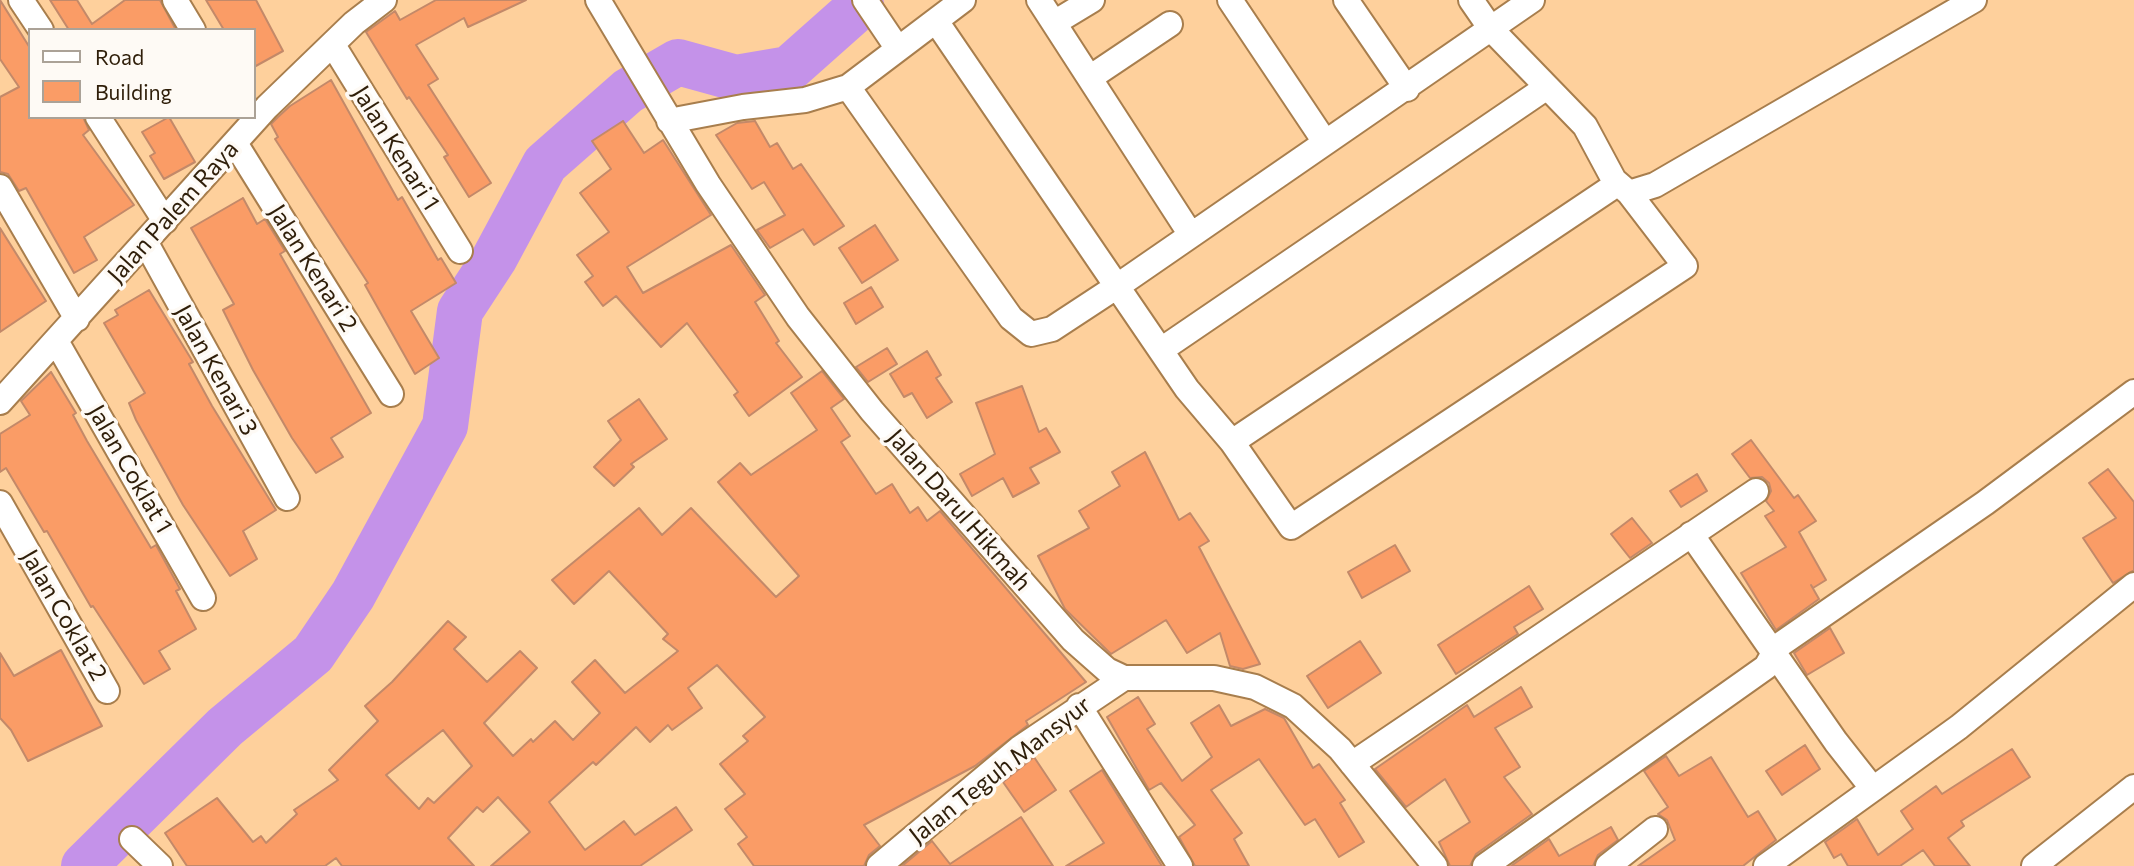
<!DOCTYPE html>
<style>
body{margin:0}
#map{position:relative;width:2134px;height:866px;overflow:hidden;background:#fed09c;font-family:Commissioner,sans-serif}
canvas{display:block}
.legend{position:absolute;left:28px;top:28px;width:228px;height:91px;box-sizing:border-box;background:#fefaf5;border:2px solid #aba297;margin:0;padding:9px 12px;list-style:none;font-size:21px;color:#2f1e09}
.legend li{display:flex;align-items:center;gap:14px;height:35px}
.legend b{width:35px;border:2px solid #aba297}
</style>
<div id="map">
<canvas width="2134" height="866"></canvas>
<ul class="legend">
<li><b style="height:9px;background:#fff"></b>Road</li>
<li><b style="height:19px;background:#fa9c66"></b>Building</li>
</ul>
</div>
<script>
const ctx = document.querySelector('canvas').getContext('2d');
ctx.lineJoin = 'round';
const poly = rows => new Path2D(rows.map(r => 'M' + r).join(''));
function trace(path, color, width, dash) { ctx.strokeStyle = color; ctx.lineWidth = width; ctx.lineCap = dash ? 'butt' : 'round'; ctx.setLineDash(dash || []); ctx.stroke(path); }
function fill(path, color) { ctx.fillStyle = color; ctx.fill(path, 'evenodd'); }
function drawText(font, color, halo, rows, align = 'center') {
  ctx.font = font + ' Commissioner,sans-serif'; ctx.lineWidth = 7; ctx.setLineDash([]); ctx.textBaseline = 'middle'; ctx.strokeStyle = halo; ctx.fillStyle = color; for (const [text, x, y, turn = 0] of rows) {
    ctx.save(); ctx.translate(x, y); ctx.rotate((+turn || 0) * Math.PI / 180); ctx.textAlign = isNaN(turn) ? turn : align; if (halo) ctx.strokeText(text, 0, 0); ctx.fillText(text, 0, 0); ctx.restore();
  }
}
trace(poly([
 [84,866,225,727,313,654,353,595,445,426,460,311,494,259,545,164,628,91,678,62,736,78,789,69,861,5,859,0]
]), '#c492e9', 46);
const building = poly([
 [0,0,30,48,30,117,83,117,89,130,83,135,134,205,84,237,97,260,74,273,26,188,19,191,8,174,0,172,0,97,19,87,0,59,0,0],
 [50,0,77,0,92,24,125,0,160,0,176,30,69,30,50,0],
 [206,0,256,0,283,51,254,67,254,30,224,30,206,0],
 [436,0,526,0,468,27,464,18,416,45,438,79,428,85,491,183,469,197,444,157,448,155,409,97,407,99,366,32,395,11,400,20,436,0],
 [331,80,398,200,402,197,438,260,441,258,456,283,411,311,439,358,415,374,365,285,368,283,275,139,278,137,271,124,278,117,290,106,331,80],
 [169,117,195,162,164,179,150,156,155,153,142,132,169,117],
 [623,121,644,153,663,140,711,215,627,267,643,293,731,245,765,295,755,302,779,341,776,343,802,377,749,416,734,395,738,392,687,323,661,347,616,296,603,306,585,282,593,276,577,255,609,232,580,193,611,169,592,141,623,121],
 [755,121,770,147,777,143,793,169,801,164,844,226,814,245,803,229,770,248,757,230,785,215,764,182,752,189,716,135,737,123,755,121],
 [243,198,257,224,265,219,285,251,280,254,371,413,331,438,343,457,316,473,292,438,253,370,223,310,234,304,191,228,243,198],
 [875,225,898,260,862,283,839,248,875,225],
 [0,228,46,301,0,332,0,228],
 [871,287,883,307,856,324,844,303,871,287],
 [149,290,193,362,189,364,212,406,276,510,243,531,257,559,230,576,183,505,136,420,129,403,145,393,104,323,118,315,115,310,149,290],
 [887,348,897,364,868,382,856,367,887,348],
 [927,351,941,375,936,378,952,402,927,418,912,393,904,397,890,374,927,351],
 [822,371,844,399,831,408,850,436,841,442,876,494,892,484,910,513,918,507,927,521,940,511,1086,682,1026,721,1028,725,975,766,864,825,880,846,869,855,864,866,754,866,738,844,747,837,725,809,745,794,720,764,748,741,743,736,765,717,717,665,688,688,702,708,672,730,668,725,650,742,636,727,596,765,593,762,549,802,585,850,624,821,635,835,676,807,692,830,640,866,491,866,530,832,498,797,483,812,477,807,448,838,474,866,342,866,336,858,325,866,187,866,165,833,217,798,253,842,261,836,266,843,297,814,294,810,338,780,329,770,378,721,365,706,392,682,448,621,466,637,454,649,487,682,520,651,537,668,484,723,513,756,531,739,533,742,555,721,573,740,600,713,572,682,595,660,625,693,678,651,663,639,668,634,609,571,574,604,552,580,639,508,662,535,691,508,776,597,799,576,718,482,740,463,751,475,817,430,791,393,822,371],
 [443,730,472,766,434,803,428,798,419,809,386,775,443,730],
 [51,372,76,413,73,415,87,441,151,548,156,545,180,589,176,591,196,629,159,651,170,669,144,684,93,606,91,607,47,531,44,532,6,468,0,472,0,434,30,415,21,401,51,372],
 [1022,386,1039,432,1046,428,1060,452,1030,468,1039,483,1013,497,1003,478,972,496,960,474,995,454,976,403,1022,386],
 [639,399,667,439,631,464,634,467,614,486,594,467,621,440,608,421,639,399],
 [1751,440,1794,498,1798,495,1816,521,1799,532,1826,580,1813,588,1811,585,1819,599,1776,630,1741,573,1786,547,1765,516,1774,511,1766,501,1771,491,1769,483,1762,477,1750,478,1732,454,1751,440],
 [1145,452,1179,520,1190,513,1209,541,1199,547,1260,664,1243,669,1230,666,1220,633,1187,653,1166,620,1111,654,1065,609,1038,556,1089,528,1079,511,1120,486,1112,472,1145,452],
 [2108,469,2134,502,2134,570,2113,583,2083,538,2116,518,2089,483,2108,469],
 [1697,474,1707,491,1681,507,1670,491,1697,474],
 [1632,518,1652,543,1630,558,1611,534,1632,518],
 [1395,545,1410,571,1362,598,1348,572,1395,545],
 [1529,586,1543,609,1514,627,1518,634,1456,674,1438,645,1529,586],
 [1830,628,1844,653,1807,675,1794,653,1830,628],
 [1360,641,1381,673,1328,708,1307,676,1360,641],
 [61,650,102,726,28,761,11,730,0,718,0,653,14,676,61,650],
 [1521,687,1532,707,1495,728,1520,767,1504,777,1532,814,1476,854,1470,866,1450,866,1439,842,1470,822,1445,779,1406,807,1375,769,1467,705,1474,717,1521,687],
 [1138,697,1155,724,1147,729,1182,781,1212,757,1191,723,1219,705,1231,726,1265,709,1284,718,1313,768,1319,764,1345,800,1340,803,1364,842,1339,857,1315,819,1305,825,1259,759,1211,790,1242,833,1234,839,1249,866,1195,866,1179,837,1195,825,1161,783,1149,790,1107,717,1138,697],
 [1805,745,1820,769,1782,795,1766,771,1805,745],
 [2012,749,2030,777,1961,821,1964,826,1948,838,1970,866,1935,866,1923,850,1900,866,1848,866,1841,854,1834,858,1825,842,1857,819,1878,855,1913,829,1901,811,1936,786,1942,794,2012,749],
 [1666,756,1679,776,1711,757,1748,817,1758,811,1776,840,1743,866,1638,866,1675,840,1667,820,1658,814,1668,807,1644,771,1666,756],
 [1034,757,1056,790,1024,812,1003,782,1034,757],
 [1102,770,1162,866,1066,866,1104,843,1070,791,1102,770],
 [1021,817,1053,866,902,866,932,841,950,864,1021,817],
 [1611,827,1618,840,1598,855,1593,866,1511,866,1549,839,1559,856,1611,827]
]);
fill(building, '#fa9c66');
trace(building, '#c38969', 2);
const minor = poly([
 [21,0,41,30],
 [175,0,193,30],
 [598,0,708,184,798,317,872,411,1073,640,1107,670,1124,678,1214,678,1255,687,1293,706,1340,749,1435,866],
 [865,0,898,49],
 [1039,0,1191,235],
 [1230,0,1325,142],
 [1346,0,1407,89],
 [1471,0,1491,29,1585,126,1614,180,1629,193,1655,185,1974,0],
 [936,21,1187,389,1232,442],
 [1054,23,1092,0],
 [333,45,460,251],
 [1091,77,1170,24],
 [848,87,1011,318,1031,334,1052,329,1119,285,1532,0],
 [98,117,165,221],
 [669,121,743,107,805,100,848,87,963,0],
 [235,143,391,394],
 [1617,184,1232,442,1291,527,1685,266,1629,193],
 [0,187,77,319],
 [146,243,287,498],
 [56,341,203,598],
 [1161,350,1547,87],
 [0,402,267,107,354,23,384,0],
 [0,503,107,691],
 [1691,534,1836,742,1873,789],
 [1079,706,1180,866],
 [1352,764,1756,491],
 [132,839,160,866],
 [879,866,1020,748,1124,678],
 [1485,866,1766,667,1778,646,1985,503,2134,392],
 [1608,866,1655,829],
 [1766,866,1959,727,2134,585],
 [2034,866,2134,787]
]);
trace(minor, '#a87e4d', 28);
trace(minor, '#fff', 24);
drawText('24px', '#2f1e09', '#fefaf5', [
 ["Jalan Kenari 1",396,148,58],
 ["Jalan Palem Raya",173,212,-48],
 ["Jalan Kenari 2",313,268,58],
 ["Jalan Kenari 3",216,370,61],
 ["Jalan Coklat 1",130,469,60],
 ["Jalan Darul Hikmah",959,510,49],
 ["Jalan Coklat 2",64,615,60],
 ["Jalan Teguh Mansyur",1000,770,-38]
]);
</script>
